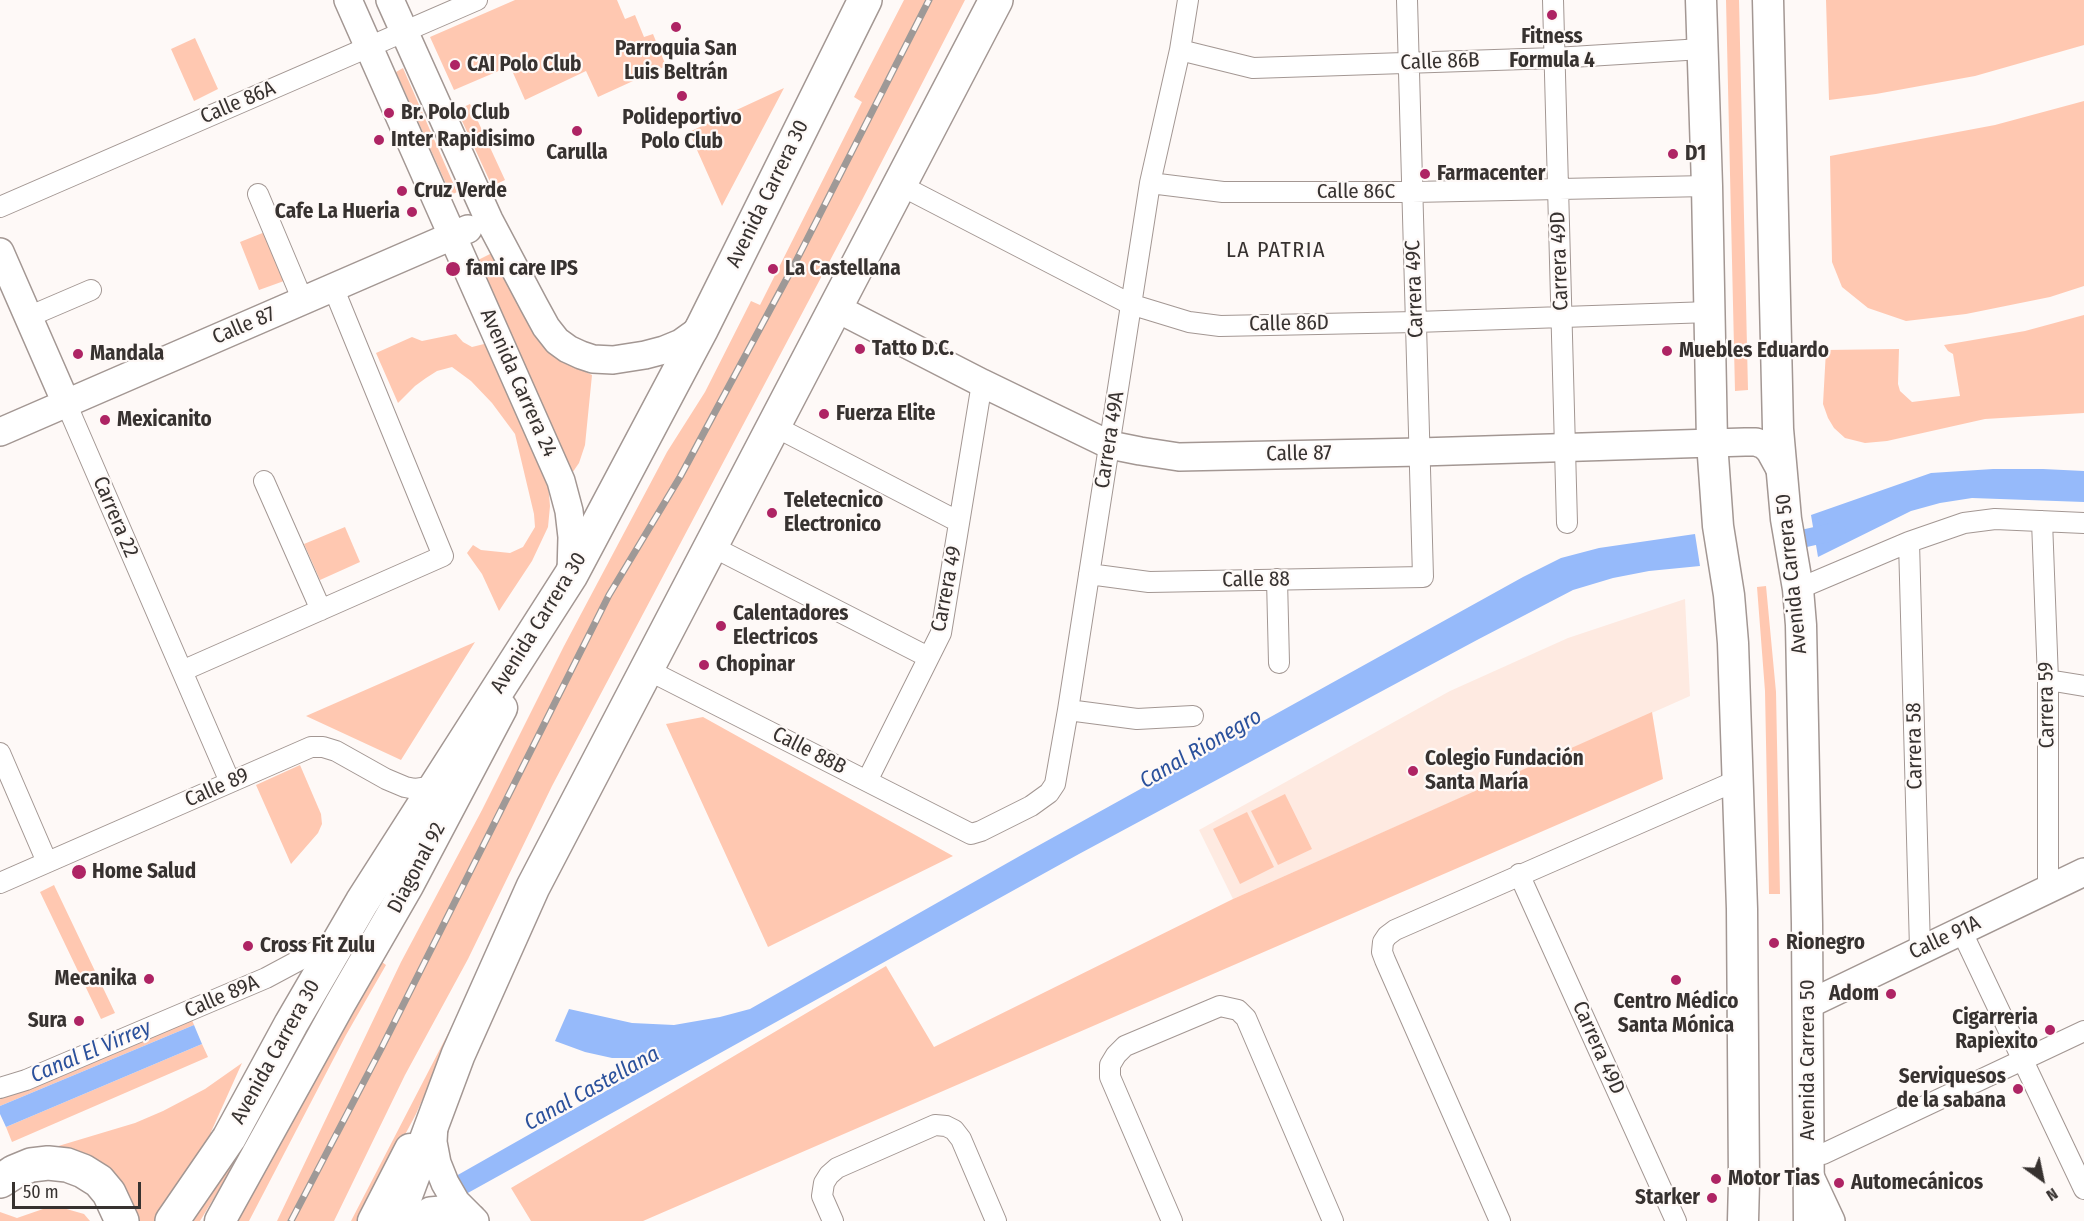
<!DOCTYPE html>
<meta charset="utf-8">
<style>
body{margin:0}
#map{position:relative;width:2084px;height:1221px;overflow:hidden;background:#fef9f7;font-family:"Fira Sans Condensed",sans-serif}
canvas{display:block}
.north{position:absolute;left:2012px;top:1149px;width:60px;height:60px;-webkit-text-stroke:4px #fef9f7;paint-order:stroke;rotate:147deg;font-size:16px;font-weight:700;line-height:24px;text-align:center;color:#373230}
.north::after{content:'';display:block;margin:auto;width:21px;height:27px;background:#373230;clip-path:polygon(50% 0,100% 100%,50% 72%,0 100%)}
.scale{position:absolute;left:12px;top:1182px;width:129px;height:27px;box-sizing:border-box;border:3px solid #373230;border-top:0;padding-left:8px;font-size:18px;line-height:21px;white-space:nowrap;color:#373230;-webkit-text-stroke:4px #fef9f7;paint-order:stroke}
</style>
<div id="map">
<canvas width="2084" height="1221"></canvas>
<div class="north">N</div>
<div class="scale">50 m</div>
</div>
<script>
const ctx = document.querySelector('canvas').getContext('2d');
ctx.lineJoin = 'round';
function fill(path, color) { ctx.fillStyle = color; ctx.fill(path, 'evenodd'); }
const poly = rows => new Path2D(rows.map(r => 'M' + r).join(''));
function trace(path, color, width, dash) { ctx.strokeStyle = color; ctx.lineWidth = width; ctx.lineCap = dash ? 'butt' : 'round'; ctx.setLineDash(dash || []); ctx.stroke(path); }
function drawText(font, color, halo, rows, align = 'center') {
  ctx.font = font + ' "Fira Sans Condensed",sans-serif'; ctx.lineWidth = 4.5; ctx.setLineDash([]); ctx.textBaseline = 'middle'; ctx.strokeStyle = halo; ctx.fillStyle = color; for (const [text, x, y, turn = 0] of rows) {
    ctx.save(); ctx.translate(x, y); ctx.rotate((+turn || 0) * Math.PI / 180); ctx.textAlign = isNaN(turn) ? turn : align; if (halo) ctx.strokeText(text, 0, 0); ctx.fillText(text, 0, 0); ctx.restore();
  }
}
fill(poly([
 [1685,599,1690,696,1233,899,1199,830,1450,691,1568,638]
]), '#feeae1');
fill(poly([
 [515,0,617,0,625,19,635,15,644,37,653,34,666,66,598,97,586,71,525,100,510,66,454,90,430,37],
 [904,0,965,0,862,200,552,786,468,959,405,1075,334,1221,277,1221,401,962,482,810,564,646,667,452,705,392,751,301,760,305,862,102,854,97],
 [1726,0,1739,0,1748,390,1735,391],
 [1826,0,2084,0,2084,45,1975,76,1876,94,1829,100],
 [195,38,218,89,194,101,171,49],
 [403,68,457,192,451,195,396,72],
 [784,88,722,206,689,132],
 [2084,101,2084,286,2050,297,1966,314,1906,321,1868,308,1842,287,1832,262,1830,156,1995,125],
 [470,104,505,180,492,186,457,110],
 [265,232,284,281,259,290,240,242],
 [494,252,567,363,592,375,585,445,579,463,568,479,478,260],
 [2084,315,2084,413,1985,419,1887,441,1865,443,1845,438,1834,428,1828,418,1823,404,1826,350,1899,349,1898,384,1900,391,1912,402,1960,396,1953,354,1948,351,1944,345,2025,331],
 [456,334,463,342,472,347,492,342,548,483,550,506,548,527,532,561,499,611,482,574,467,553,473,545,481,550,510,553,523,547,535,527,534,514,515,434,492,403,471,381,452,367,437,371,426,378,415,386,398,403,376,353,412,337,422,341],
 [345,527,360,562,320,580,304,544],
 [1766,586,1776,692,1780,894,1769,894,1765,691,1757,587],
 [475,642,401,760,306,716],
 [1652,712,1663,779,643,1221,531,1221,511,1188,886,966,934,1047,1233,899],
 [703,717,953,856,768,947,666,724],
 [300,765,321,814,322,824,318,833,291,864,256,785],
 [1285,794,1312,849,1278,865,1251,811],
 [1247,812,1274,867,1240,884,1213,829],
 [54,885,115,1013,101,1019,40,892],
 [496,934,416,1114,359,1221,351,1221,454,1022],
 [378,959,386,965,346,1035,249,1221,235,1221],
 [190,1015,194,1025,0,1106,0,1097],
 [202,1044,208,1057,12,1142,6,1127],
 [242,1063,211,1132,245,1147,200,1221,137,1221,131,1201,114,1174,45,1150,135,1123,163,1111,205,1089],
 [63,1208,84,1214,90,1221,0,1221,0,1212,17,1218,43,1209]
]), '#ffc8b1');
fill(poly([
 [1993,469,2043,469,2084,471,2084,502,1972,498,1940,503,1911,511,1818,557,1811,515,1931,473],
 [1695,534,1700,566,1649,571,1613,578,1573,590,1477,640,1079,854,466,1194,456,1176,664,1058,612,1058,585,1052,555,1041,569,1009,632,1023,674,1025,720,1017,750,1009,1025,853,1523,577,1561,558,1599,548],
 [194,1025,202,1044,6,1127,0,1114,0,1106]
]), '#96bafa');
trace(poly([
 [1806,538,1837,531]
]), '#96bafa', 18);
const street = poly([
 [1553,0,1567,523],
 [1180,50,1253,68,1555,58,1702,49],
 [1150,183,1223,192,1412,192,1707,186],
 [900,185,1130,304,1189,322,1220,326,1416,322,1710,312],
 [258,194,303,301],
 [0,207,477,0],
 [28,317,91,290],
 [66,403,230,782],
 [774,426,959,522],
 [264,481,321,610],
 [2042,521,2048,680,2048,889],
 [1909,542,1920,949],
 [711,546,928,657],
 [1089,574,1149,582,1423,577,1407,0],
 [1277,579,1279,663],
 [1798,589,1909,542,1964,523,1995,519,2084,523],
 [646,669,971,834,981,831,1031,806,1049,793,1055,784,1068,710,1150,183,1180,50,1188,0],
 [182,671,443,556,333,287],
 [2048,680,2084,686],
 [1068,710,1137,719,1193,716],
 [0,753,47,862],
 [867,781,941,633,982,383],
 [1519,874,1676,1221],
 [0,883,311,747,323,747,336,751,386,779,405,787,415,789,436,786],
 [1961,930,2084,1189],
 [0,1088,26,1080,266,978,337,940],
 [1823,1154,2084,1031],
 [833,1221,822,1196,824,1183,829,1175,837,1168,935,1125,946,1126,954,1130,961,1139,996,1221],
 [1172,1221,1110,1077,1110,1065,1116,1055,1125,1046,1220,1006,1238,1010,1246,1018,1333,1221],
 [1500,1221,1385,960,1382,952,1383,942,1387,936,1395,930,1738,780]
]);
const secondary = poly([
 [348,0,561,481,569,511,572,537,571,574],
 [390,0,489,220,534,305,546,327,557,341,568,349,581,355,593,359,613,360,645,355,664,350,681,343,702,328],
 [0,252,66,403],
 [836,308,982,383,1110,445,1140,451,1179,457,1420,452,1745,442,1756,442,1764,445,1770,451,1781,471],
 [0,432,468,229],
 [1807,1005,2084,872],
 [434,1124,433,1142,437,1163,445,1183,456,1202,475,1221],
 [1809,1174,1831,1221],
 [415,1221,430,1211,441,1210,462,1213,472,1218]
]);
const primary = poly([
 [1701,0,1707,186,1712,442,1718,526,1729,595,1733,643,1742,909,1744,1182,1743,1221],
 [1768,0,1778,429,1786,519,1798,589,1801,625,1807,924,1809,1221],
 [220,1221,340,1004,408,886,502,708],
 [373,1221,410,1149]
]);
const highway = poly([
 [0,1181,14,1172,31,1165,48,1163,67,1165,83,1171,99,1181,109,1193,122,1221],
 [172,1221,229,1138,291,1024,362,902,571,575,702,328,865,0],
 [396,1221,458,1055,533,887,996,0]
]);
trace(street, '#a39793', 22);
trace(secondary, '#a39793', 30);
trace(primary, '#a39793', 33);
trace(highway, '#a39793', 36);
trace(street, '#fff', 20);
trace(secondary, '#fff', 27);
trace(primary, '#fff', 30);
trace(highway, '#fff', 33);
const rail = poly([
 [291,1221,382,1047,609,595,680,477,793,267,929,0]
]);
trace(rail, '#9e9997', 7);
trace(rail, '#fef9f7', 4.5, [14]);
for (const [x, y, r, color] of [
 [1552,15,6,"#ae2464"],
 [676,27,6,"#ae2464"],
 [455,65,6,"#ae2464"],
 [682,96,6,"#ae2464"],
 [389,113,6,"#ae2464"],
 [577,131,6,"#ae2464"],
 [379,140,6,"#ae2464"],
 [1673,154,6,"#ae2464"],
 [1425,174,6,"#ae2464"],
 [402,191,6,"#ae2464"],
 [412,212,6,"#ae2464"],
 [453,269,8,"#ae2464"],
 [773,269,6,"#ae2464"],
 [860,349,6,"#ae2464"],
 [1667,351,6,"#ae2464"],
 [78,354,6,"#ae2464"],
 [824,414,6,"#ae2464"],
 [105,420,6,"#ae2464"],
 [772,513,6,"#ae2464"],
 [721,626,6,"#ae2464"],
 [704,665,6,"#ae2464"],
 [1413,771,6,"#ae2464"],
 [79,872,8,"#ae2464"],
 [1774,943,6,"#ae2464"],
 [248,946,6,"#ae2464"],
 [149,979,6,"#ae2464"],
 [1676,980,6,"#ae2464"],
 [1891,994,6,"#ae2464"],
 [79,1021,6,"#ae2464"],
 [2050,1030,6,"#ae2464"],
 [2018,1089,6,"#ae2464"],
 [1716,1179,6,"#ae2464"],
 [1839,1183,6,"#ae2464"],
 [1712,1198,6,"#ae2464"]
]) { const dot = new Path2D(); dot.arc(x, y, r, 0, 2 * Math.PI); ctx.fillStyle = color; ctx.fill(dot); trace(dot, '#fef9f7', 2); }
drawText('bold 21px', '#373230', '#fef9f7', [
 ["Fitness",1552,37,"center"],
 ["Formula 4",1552,61,"center"],
 ["Parroquia San",676,49,"center"],
 ["Luis Beltrán",676,73,"center"],
 ["CAI Polo Club",467,65],
 ["Br. Polo Club",401,113],
 ["Polideportivo",682,118,"center"],
 ["Polo Club",682,142,"center"],
 ["Inter Rapidisimo",391,140],
 ["Carulla",577,153,"center"],
 ["D1",1685,154],
 ["Farmacenter",1437,174],
 ["Cruz Verde",414,191],
 ["Cafe La Hueria",400,212,"right"],
 ["fami care IPS",466,269],
 ["La Castellana",785,269],
 ["Tatto D.C.",872,349],
 ["Muebles Eduardo",1679,351],
 ["Mandala",90,354],
 ["Fuerza Elite",836,414],
 ["Mexicanito",117,420],
 ["Teletecnico",784,501],
 ["Electronico",784,525],
 ["Calentadores",733,614],
 ["Electricos",733,638],
 ["Chopinar",716,665],
 ["Colegio Fundación",1425,759],
 ["Santa María",1425,783],
 ["Home Salud",92,872],
 ["Rionegro",1786,943],
 ["Cross Fit Zulu",260,946],
 ["Mecanika",137,979,"right"],
 ["Adom",1879,994,"right"],
 ["Centro Médico",1676,1002,"center"],
 ["Santa Mónica",1676,1026,"center"],
 ["Cigarreria",2038,1018,"right"],
 ["Rapiexito",2038,1042,"right"],
 ["Sura",67,1021,"right"],
 ["Serviquesos",2006,1077,"right"],
 ["de la sabana",2006,1101,"right"],
 ["Motor Tias",1728,1179],
 ["Automecánicos",1851,1183],
 ["Starker",1700,1198,"right"]
], 'left');
drawText('21px', '#373230', '#fef9f7', [
 ["Calle 86B",1440,62,-2],
 ["Calle 86A",238,103,-23],
 ["Calle 86C",1356,192],
 ["Avenida Carrera 30",768,194,-64],
 ["Carrera 49D",1560,261,-92],
 ["Carrera 49C",1415,289,-92],
 ["Calle 86D",1289,324,-1],
 ["Calle 87",244,326,-23],
 ["Avenida Carrera 24",518,383,66],
 ["Carrera 49A",1110,440,-81],
 ["Calle 87",1299,454,-1],
 ["Carrera 22",115,517,67],
 ["Avenida Carrera 50",1792,574,-96],
 ["Calle 88",1256,580,-1],
 ["Carrera 49",947,589,-79],
 ["Avenida Carrera 30",539,623,-58],
 ["Carrera 59",2047,705,-91],
 ["Carrera 58",1915,746,-91],
 ["Calle 88B",809,751,27],
 ["Calle 89",217,788,-24],
 ["Diagonal 92",417,868,-62],
 ["Calle 91A",1945,938,-25],
 ["Calle 89A",222,997,-23],
 ["Carrera 49D",1598,1048,66],
 ["Avenida Carrera 30",276,1052,-61],
 ["Avenida Carrera 50",1808,1060,-90]
]);
ctx.letterSpacing = '1.5px';
drawText('22px', '#373230', '#fef9f7', [
 ["LA PATRIA",1276,251]
]);
ctx.letterSpacing = '0px';
drawText('italic 22px', '#2b519c', '#fef9f7', [
 ["Canal Rionegro",1201,749,-30],
 ["Canal El Virrey",91,1052,-23],
 ["Canal Castellana",592,1089,-29]
]);
</script>
